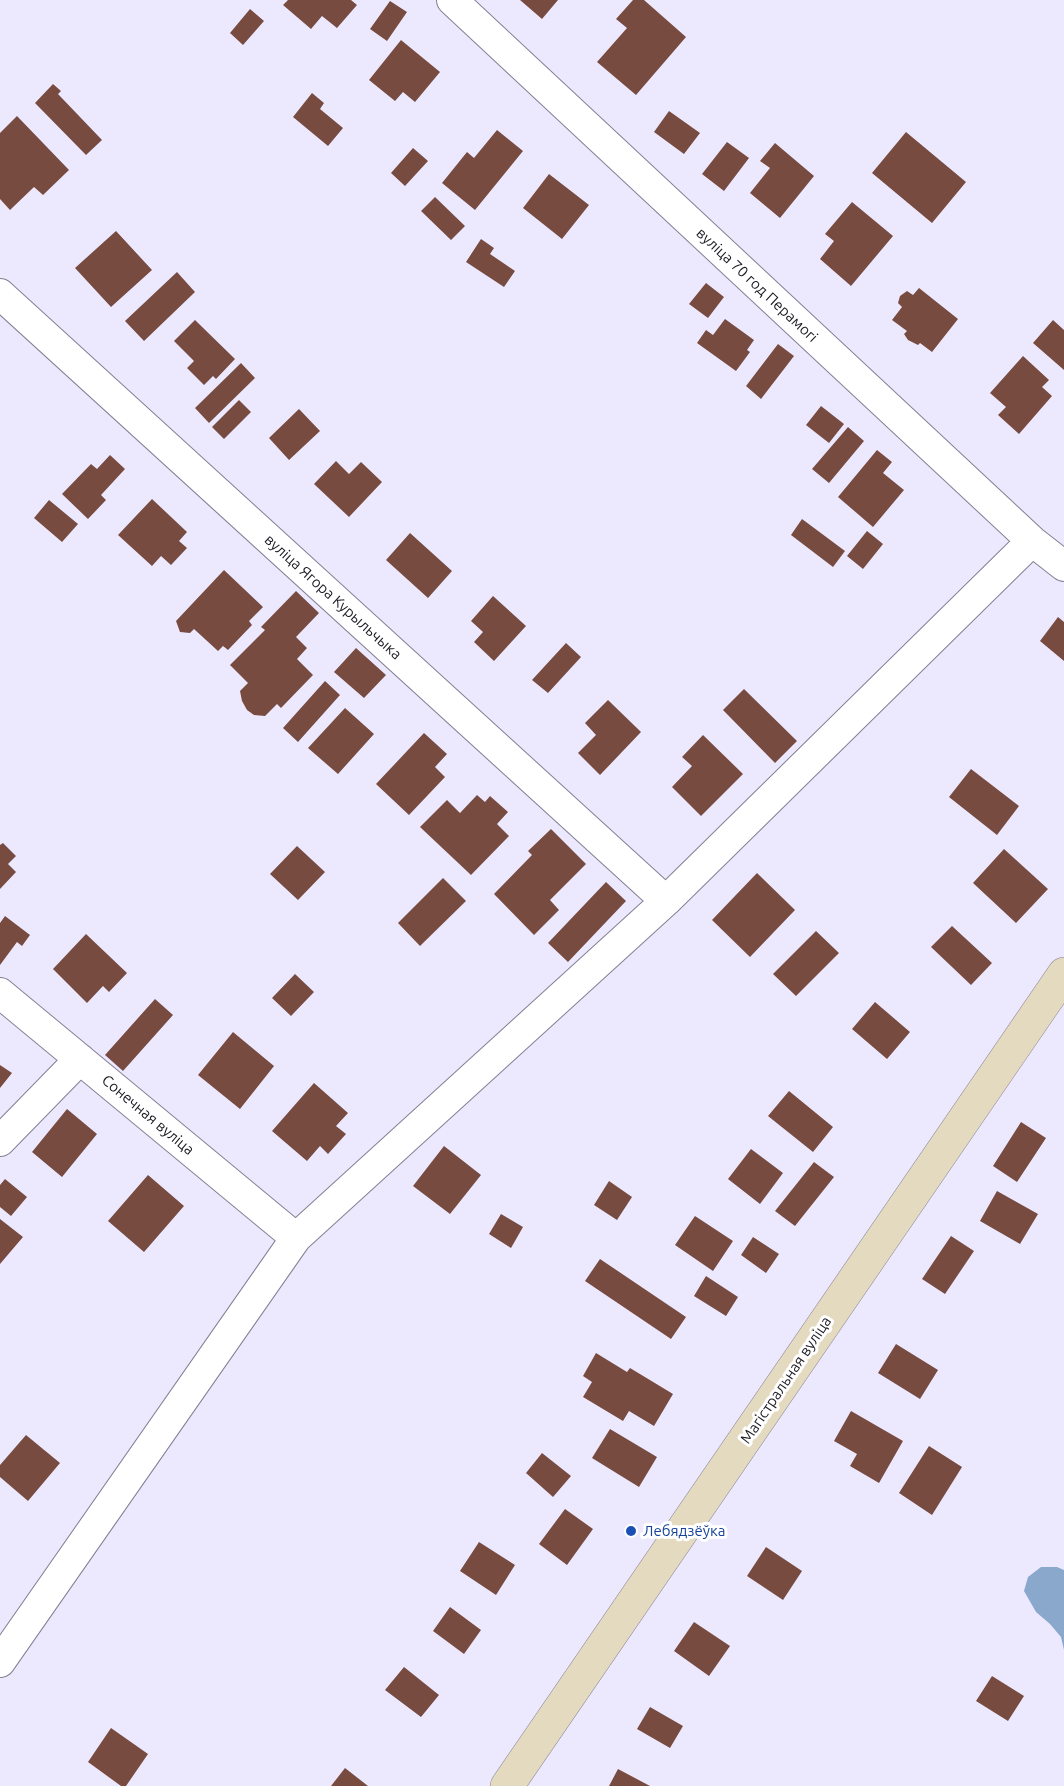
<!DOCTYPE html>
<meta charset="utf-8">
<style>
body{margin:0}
canvas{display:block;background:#ece9ff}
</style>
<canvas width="1064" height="1786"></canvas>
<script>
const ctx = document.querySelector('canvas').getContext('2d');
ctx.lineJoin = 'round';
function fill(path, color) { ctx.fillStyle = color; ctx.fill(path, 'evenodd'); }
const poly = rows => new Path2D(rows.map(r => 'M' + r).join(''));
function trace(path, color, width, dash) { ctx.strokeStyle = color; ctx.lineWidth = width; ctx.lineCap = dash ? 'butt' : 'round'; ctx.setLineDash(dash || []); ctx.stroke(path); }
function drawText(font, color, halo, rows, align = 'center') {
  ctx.font = font + ' Ubuntu,sans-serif'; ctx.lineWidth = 6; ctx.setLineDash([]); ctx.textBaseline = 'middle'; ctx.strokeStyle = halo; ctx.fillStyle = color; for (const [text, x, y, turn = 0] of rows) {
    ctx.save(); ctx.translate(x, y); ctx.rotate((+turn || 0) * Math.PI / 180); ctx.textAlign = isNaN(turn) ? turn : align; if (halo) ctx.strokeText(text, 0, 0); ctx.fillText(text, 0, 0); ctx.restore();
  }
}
fill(poly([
 [1041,1567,1057,1567,1064,1570,1064,1650,1061,1637,1050,1624,1036,1612,1024,1591,1028,1577]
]), '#8aa7cc');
fill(poly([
 [288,0,351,0,357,5,337,28,322,16,311,29,283,5],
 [520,0,558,0,542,19],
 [633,0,644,0,686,37,636,95,597,62,627,28,616,19],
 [390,1,407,12,387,41,370,29],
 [250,9,264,21,243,45,230,33],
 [401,40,440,72,415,102,403,92,395,101,369,80],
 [53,84,61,91,58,94,102,140,86,155,35,103],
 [312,93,324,103,320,109,343,128,328,146,293,117],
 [669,111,700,133,684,154,654,132],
 [17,116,69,170,43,195,34,187,10,210,0,199,0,133],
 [497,130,523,151,475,210,442,183,467,152,474,158],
 [906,132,966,182,932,223,872,173],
 [727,142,749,158,724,191,702,174],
 [775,143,814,176,780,218,750,193,770,168,760,161],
 [413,148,428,161,405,186,391,173],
 [549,174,589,205,562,239,523,208],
 [435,197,465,226,451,240,421,211],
 [852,202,893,236,851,286,820,259,834,241,825,234],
 [116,231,152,270,111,307,75,268],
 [481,239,494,248,490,254,515,271,504,287,466,262],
 [177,272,195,292,144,341,125,321],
 [706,283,724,297,708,318,689,304],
 [919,288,958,319,932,352,920,343,918,345,908,340,904,334,907,331,892,320,902,307,898,303,900,296,907,291,913,295],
 [725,319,754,340,747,350,750,352,736,371,697,343,706,330,713,335],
 [195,320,235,359,216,379,213,376,204,385,187,368,194,361,174,341],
 [1053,320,1064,330,1064,370,1033,343],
 [778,344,794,356,761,399,746,386],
 [1023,356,1049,380,1042,387,1052,396,1019,434,998,415,1006,407,990,393],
 [241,363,255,378,209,423,195,408],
 [239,400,251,412,224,439,212,427],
 [821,406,844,424,829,443,806,425],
 [299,409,320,431,289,460,269,438],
 [848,427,864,441,829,483,812,469],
 [877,450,892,462,883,473,904,490,873,527,838,497],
 [110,455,125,469,101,495,106,500,88,519,62,494,91,464,97,469],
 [336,461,349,474,361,462,382,482,349,517,314,484],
 [152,499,187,532,179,541,187,548,171,565,161,556,152,566,118,535],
 [49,500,78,524,62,542,34,518],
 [802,519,845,551,833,567,791,535],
 [867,531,883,544,863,569,847,556],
 [410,533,452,571,428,598,386,560],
 [224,570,263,607,249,621,252,625,228,650,223,646,218,651,194,629,190,633,180,632,176,621],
 [296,591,319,613,296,637,307,648,297,659,313,675,281,708,277,704,265,716,254,715,247,710,242,701,240,691,248,683,230,665,265,630,261,627],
 [493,596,526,626,494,661,474,642,483,632,471,621],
 [1058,617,1064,622,1064,661,1040,641],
 [566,643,581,657,548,693,532,680],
 [356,648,386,675,364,698,334,672],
 [325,681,340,695,298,742,283,728],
 [744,689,797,741,775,763,723,710],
 [608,700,641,732,600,775,578,753,596,735,585,723],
 [345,708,374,734,338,774,308,748],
 [424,733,447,754,435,767,445,777,409,815,376,784],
 [703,735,743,774,701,816,672,787,692,766,682,757],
 [971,769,1019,806,997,835,949,797],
 [477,795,485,802,490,796,508,812,497,824,509,836,471,875,420,827,447,800,460,813],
 [551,829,586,864,550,900,559,910,534,935,494,894,532,855,528,851],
 [3,843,16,856,8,864,16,872,0,889,0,845],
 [297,846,325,872,298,900,270,874],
 [1004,849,1048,889,1016,923,973,883],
 [757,873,795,910,750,957,712,920],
 [443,878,466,901,420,946,398,923],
 [606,882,626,901,568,962,548,943],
 [5,916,30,935,22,946,17,942,0,965,0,923],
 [952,926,992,963,971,985,931,947],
 [816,931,839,953,796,996,773,974],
 [86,934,127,973,109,992,103,986,87,1003,53,969],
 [295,974,314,992,291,1016,272,998],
 [155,999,173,1015,123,1071,105,1055],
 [875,1002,910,1032,887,1059,852,1029],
 [233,1032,274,1066,240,1109,198,1075],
 [0,1065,12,1073,0,1088],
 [314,1083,348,1113,336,1126,346,1134,328,1154,320,1146,307,1161,272,1131],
 [789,1091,833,1127,813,1152,768,1116],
 [67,1109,97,1134,62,1177,32,1152],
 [1021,1122,1046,1138,1017,1182,993,1166],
 [444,1146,481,1175,450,1214,413,1186],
 [751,1149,783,1173,760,1204,728,1179],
 [814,1162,834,1177,795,1226,775,1211],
 [148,1175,184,1206,144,1252,108,1221],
 [5,1179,27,1197,11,1216,0,1207,0,1185],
 [609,1181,632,1197,617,1220,594,1205],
 [997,1191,1038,1214,1020,1244,980,1221],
 [501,1214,523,1227,511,1248,489,1234],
 [695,1216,733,1241,713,1271,675,1245],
 [0,1219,23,1237,0,1264],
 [951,1236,974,1251,945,1294,922,1279],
 [753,1237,779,1254,766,1273,741,1255],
 [600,1259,686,1317,671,1339,585,1281],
 [706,1276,738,1297,726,1316,694,1296],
 [896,1344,938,1370,920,1399,878,1373],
 [596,1353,627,1372,630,1368,673,1394,654,1426,629,1411,623,1421,583,1397,592,1382,583,1376],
 [851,1411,903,1441,879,1483,850,1466,857,1454,834,1441],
 [610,1429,657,1457,639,1487,592,1458],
 [26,1435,60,1463,28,1501,0,1477,0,1465],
 [929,1446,962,1467,932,1515,899,1493],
 [542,1453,571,1476,553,1497,526,1473],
 [565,1509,593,1529,567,1565,539,1544],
 [479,1542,515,1565,496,1595,460,1571],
 [766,1547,802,1571,783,1600,747,1576],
 [450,1607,481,1630,464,1654,433,1631],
 [694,1622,730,1646,709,1676,674,1651],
 [404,1667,439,1695,421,1717,385,1690],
 [992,1676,1024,1696,1008,1721,976,1701],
 [650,1707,683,1726,670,1748,637,1729],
 [111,1728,148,1754,126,1786,121,1786,88,1762],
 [345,1768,368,1786,331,1786],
 [618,1769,650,1786,609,1786]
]), '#784b41');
const minor = poly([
 [452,0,1032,541,1064,566],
 [0,294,666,901],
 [0,993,296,1238],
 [0,1141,80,1059],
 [0,1662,296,1238,666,901,1032,541]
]);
const secondary = poly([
 [507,1786,1064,974]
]);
trace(minor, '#848094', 32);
trace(secondary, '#848094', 34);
trace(minor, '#fff', 30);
trace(secondary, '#e4dabf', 33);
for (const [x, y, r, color] of [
 [631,1531,6,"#1a4fb4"]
]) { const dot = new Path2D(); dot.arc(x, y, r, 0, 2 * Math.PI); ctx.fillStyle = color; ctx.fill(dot); trace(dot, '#fff', 2); }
drawText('15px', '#1b1921', '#fff', [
 ["вуліца 70 год Перамогі",757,285,43],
 ["вуліца Ягора Курыльчыка",333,597,42],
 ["Сонечная вуліца",148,1115,40],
 ["Магістральная вуліца",786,1380,-56]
]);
drawText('15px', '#164399', '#fff', [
 ["Лебядзёўка",643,1531]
], 'left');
</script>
